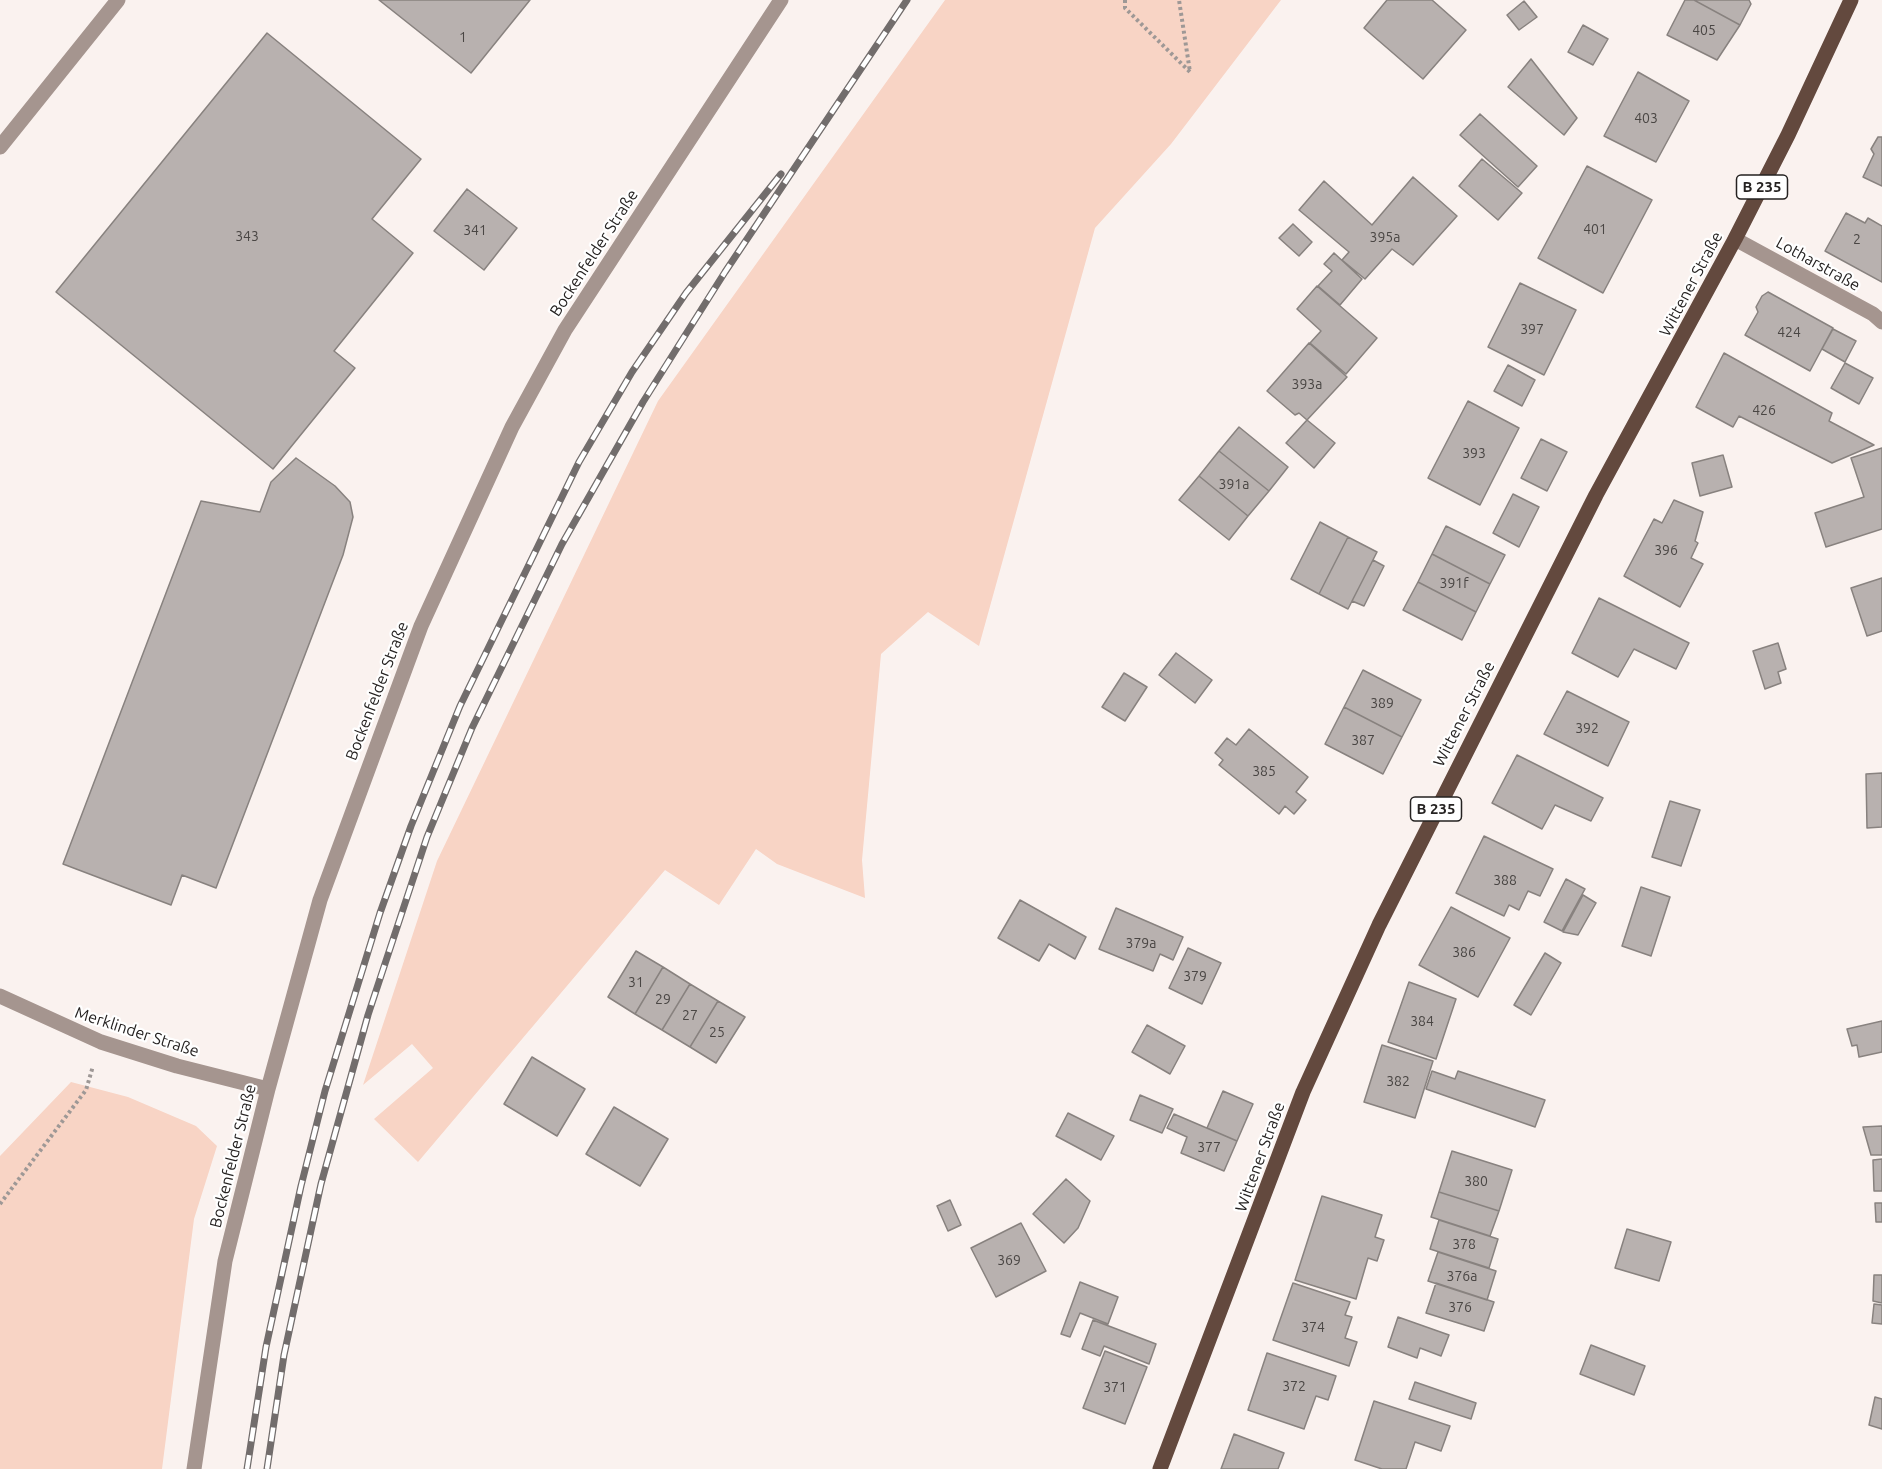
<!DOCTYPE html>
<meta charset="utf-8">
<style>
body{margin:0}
canvas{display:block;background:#faf2ef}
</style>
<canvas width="1882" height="1469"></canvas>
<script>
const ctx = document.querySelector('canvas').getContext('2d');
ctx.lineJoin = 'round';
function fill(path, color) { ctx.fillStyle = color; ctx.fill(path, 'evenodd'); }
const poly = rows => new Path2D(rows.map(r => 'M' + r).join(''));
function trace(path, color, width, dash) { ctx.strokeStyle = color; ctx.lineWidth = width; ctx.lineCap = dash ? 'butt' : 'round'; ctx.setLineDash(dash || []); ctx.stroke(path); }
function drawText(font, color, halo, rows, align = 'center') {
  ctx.font = font + ' Ubuntu,sans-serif'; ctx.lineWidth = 4.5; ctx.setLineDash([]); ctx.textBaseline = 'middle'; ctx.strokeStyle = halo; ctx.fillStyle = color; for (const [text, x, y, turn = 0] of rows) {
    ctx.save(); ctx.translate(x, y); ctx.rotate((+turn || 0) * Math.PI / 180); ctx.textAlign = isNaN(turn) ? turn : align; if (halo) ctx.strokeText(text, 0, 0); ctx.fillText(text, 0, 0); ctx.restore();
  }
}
fill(poly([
 [945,0,1281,0,1171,144,1095,228,979,646,928,612,881,654,862,860,865,898,777,864,756,849,719,905,665,870,418,1162,374,1119,433,1068,412,1044,363,1085,437,861,658,401],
 [71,1082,128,1097,196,1126,217,1146,194,1219,162,1469,0,1469,0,1156]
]), '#f8d4c5');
const building = poly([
 [379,0,530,0,471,73,379,0],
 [1387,0,1432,0,1466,30,1423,79,1364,28,1387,0],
 [1685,0,1694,0,1740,25,1717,60,1667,35,1685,0],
 [1694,0,1749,0,1751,4,1740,25,1694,0],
 [1524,1,1537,17,1519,30,1507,15,1524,1],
 [1583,25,1608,39,1593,65,1568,52,1583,25],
 [267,33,421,159,372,219,413,253,334,351,355,368,273,469,56,292,267,33],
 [1531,59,1577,118,1564,135,1508,87,1531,59],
 [1638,72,1689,101,1656,162,1604,136,1638,72],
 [1480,114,1537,166,1518,187,1460,135,1480,114],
 [1878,137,1882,137,1882,186,1863,177,1874,154,1871,149,1878,137],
 [1482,159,1522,193,1498,220,1459,186,1482,159],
 [1587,166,1652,200,1603,293,1538,258,1587,166],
 [1413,177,1457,216,1413,265,1392,249,1365,279,1342,260,1349,252,1299,210,1324,181,1372,225,1413,177],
 [467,189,517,228,484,270,434,231,467,189],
 [1846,213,1865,223,1868,218,1882,226,1882,282,1825,251,1846,213],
 [1293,224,1312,242,1299,256,1279,238,1293,224],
 [1334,253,1362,279,1340,305,1318,286,1332,271,1324,264,1334,253],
 [1520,283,1576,310,1544,375,1488,347,1520,283],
 [1317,286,1377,338,1346,374,1310,343,1321,331,1297,309,1317,286],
 [1768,292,1833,328,1810,371,1745,335,1758,312,1756,307,1762,296,1768,292],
 [1833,329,1856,341,1845,362,1822,349,1833,329],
 [1309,343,1347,377,1307,420,1299,413,1295,415,1267,391,1309,343],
 [1724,353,1832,413,1829,421,1874,445,1832,463,1739,416,1733,427,1696,407,1724,353],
 [1845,363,1873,378,1859,404,1831,388,1845,363],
 [1508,365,1535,380,1522,406,1494,391,1508,365],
 [1468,401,1519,428,1480,505,1428,478,1468,401],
 [1307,420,1335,443,1314,468,1286,443,1307,420],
 [1239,427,1288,467,1269,491,1219,451,1239,427],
 [1541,439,1567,452,1547,491,1521,478,1541,439],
 [1882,448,1882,529,1826,547,1815,513,1864,497,1851,458,1882,448],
 [1219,451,1269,491,1248,516,1199,476,1219,451],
 [1723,455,1732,487,1700,496,1692,463,1723,455],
 [296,458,335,486,350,502,353,517,343,555,216,888,182,875,171,905,63,864,201,501,260,512,271,482,296,458],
 [1199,476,1248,516,1229,540,1179,500,1199,476],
 [1513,494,1539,507,1519,547,1493,533,1513,494],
 [1674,500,1703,512,1695,541,1698,543,1691,558,1703,564,1680,607,1624,576,1654,519,1662,523,1674,500],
 [1320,522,1348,537,1319,594,1291,579,1320,522],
 [1446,526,1505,555,1490,584,1432,554,1446,526],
 [1348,537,1377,552,1348,609,1319,594,1348,537],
 [1432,554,1490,584,1476,612,1418,582,1432,554],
 [1373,560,1384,566,1364,606,1352,601,1373,560],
 [1882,578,1882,631,1867,636,1851,588,1882,578],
 [1418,582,1476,612,1462,640,1403,610,1418,582],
 [1599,598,1689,643,1676,669,1634,649,1618,677,1572,653,1599,598],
 [1778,643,1786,669,1778,672,1781,683,1765,689,1753,651,1778,643],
 [1176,653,1212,680,1195,703,1159,675,1176,653],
 [1363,670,1421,700,1402,737,1344,707,1363,670],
 [1124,673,1147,687,1125,721,1102,707,1124,673],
 [1567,691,1629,722,1608,766,1544,734,1567,691],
 [1344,707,1402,737,1383,774,1325,744,1344,707],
 [1249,729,1308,777,1296,792,1306,800,1294,814,1285,806,1279,814,1219,765,1223,760,1215,753,1227,738,1236,745,1249,729],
 [1517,755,1603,798,1591,821,1555,805,1542,829,1492,803,1517,755],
 [1882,773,1882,827,1867,828,1866,774,1882,773],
 [1670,801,1700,810,1681,866,1652,857,1670,801],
 [1484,836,1553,869,1540,896,1528,891,1519,910,1509,905,1504,916,1456,893,1484,836],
 [1566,879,1585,889,1562,931,1544,922,1566,879],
 [1641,887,1670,897,1651,956,1622,946,1641,887],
 [1583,895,1596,903,1578,935,1563,932,1583,895],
 [1020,900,1086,937,1075,959,1049,944,1039,961,998,938,1020,900],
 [1451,907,1510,938,1478,997,1419,965,1451,907],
 [1116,908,1183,937,1173,960,1160,954,1153,971,1099,949,1116,908],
 [1188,948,1221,963,1202,1004,1169,988,1188,948],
 [636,951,663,967,635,1014,608,997,636,951],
 [1545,953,1561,963,1531,1015,1514,1005,1545,953],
 [663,967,690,984,662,1030,635,1014,663,967],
 [1409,982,1456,999,1436,1059,1388,1042,1409,982],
 [690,984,718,1001,690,1047,662,1030,690,984],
 [718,1001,745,1017,716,1063,690,1047,718,1001],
 [1882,1021,1882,1052,1859,1057,1857,1045,1852,1046,1847,1029,1882,1021],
 [1147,1025,1185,1046,1170,1074,1132,1052,1147,1025],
 [1382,1045,1433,1061,1415,1118,1364,1102,1382,1045],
 [532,1057,585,1089,557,1136,504,1104,532,1057],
 [1432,1071,1455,1079,1458,1071,1545,1100,1535,1127,1426,1089,1432,1071],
 [1223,1091,1253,1104,1237,1141,1207,1128,1223,1091],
 [1140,1095,1173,1109,1162,1133,1130,1120,1140,1095],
 [614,1107,668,1139,640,1186,586,1154,614,1107],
 [1068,1113,1114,1136,1101,1160,1056,1136,1068,1113],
 [1174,1114,1237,1141,1224,1171,1181,1153,1187,1137,1167,1128,1174,1114],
 [1882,1126,1882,1155,1871,1155,1863,1127,1882,1126],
 [1452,1151,1512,1170,1499,1211,1439,1192,1452,1151],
 [1882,1159,1882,1191,1874,1191,1873,1160,1882,1159],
 [1066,1179,1090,1201,1078,1228,1064,1243,1033,1214,1066,1179],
 [1439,1192,1499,1211,1490,1236,1431,1217,1439,1192],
 [1322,1196,1382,1215,1375,1237,1384,1240,1377,1261,1368,1258,1356,1299,1295,1280,1322,1196],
 [950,1200,961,1225,948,1231,937,1206,950,1200],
 [1875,1203,1882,1203,1882,1222,1876,1222,1875,1203],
 [1439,1220,1498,1239,1489,1268,1430,1249,1439,1220],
 [1021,1223,1046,1271,996,1297,971,1248,1021,1223],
 [1627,1229,1671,1242,1659,1281,1615,1268,1627,1229],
 [1438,1252,1496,1271,1487,1300,1428,1281,1438,1252],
 [1874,1275,1882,1275,1882,1303,1873,1301,1874,1275],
 [1080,1282,1118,1297,1108,1324,1080,1313,1070,1337,1061,1334,1080,1282],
 [1293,1283,1350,1302,1345,1315,1352,1317,1345,1338,1357,1342,1349,1366,1273,1340,1293,1283],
 [1436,1283,1494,1302,1484,1331,1426,1313,1436,1283],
 [1874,1304,1882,1305,1882,1324,1872,1323,1874,1304],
 [1398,1317,1449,1335,1441,1356,1420,1348,1417,1358,1388,1347,1398,1317],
 [1093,1320,1156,1344,1149,1364,1104,1346,1100,1356,1082,1349,1093,1320],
 [1591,1345,1645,1366,1634,1395,1580,1374,1591,1345],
 [1105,1351,1147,1367,1125,1424,1083,1408,1105,1351],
 [1267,1353,1336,1376,1328,1400,1316,1396,1304,1429,1248,1410,1267,1353],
 [1415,1382,1476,1403,1471,1419,1409,1399,1415,1382],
 [1875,1397,1882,1399,1882,1429,1869,1425,1875,1397],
 [1374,1401,1450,1426,1441,1451,1415,1442,1406,1469,1382,1469,1355,1460,1374,1401],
 [1234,1434,1284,1453,1278,1469,1221,1469,1234,1434]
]);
fill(building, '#b8b1af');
trace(building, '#88827f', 1.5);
trace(poly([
 [1125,0,1125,8,1190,72,1179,0],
 [0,1204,86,1090,93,1066]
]), '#9e9896', 4, [3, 3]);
trace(poly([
 [0,147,118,0]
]), '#a5958f', 15);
trace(poly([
 [1735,239,1873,314,1882,322],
 [0,996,101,1042,177,1066,268,1089],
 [194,1469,225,1261,268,1089,320,900,421,626,512,427,565,330,781,0]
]), '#a5958f', 15);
trace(poly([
 [1160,1469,1303,1092,1379,925,1596,495,1735,239,1788,135,1851,0]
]), '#63493e', 15);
const rail = poly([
 [247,1469,266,1347,301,1186,325,1091,380,913,411,826,460,706,579,462,632,372,686,293,781,174],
 [267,1469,284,1355,321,1184,368,1015,427,837,472,728,562,544,643,402,725,272,907,0]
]);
trace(rail, '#726d6c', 7);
trace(rail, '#fff', 4.5, [14]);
drawText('14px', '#4a4644', null, [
 ["405",1704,30],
 ["1",463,37],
 ["403",1646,118],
 ["401",1595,229],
 ["341",475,230],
 ["343",247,236],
 ["395a",1385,237],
 ["2",1857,239],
 ["397",1532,329],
 ["424",1789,332],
 ["393a",1307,384],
 ["426",1764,410],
 ["393",1474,453],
 ["391a",1234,484],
 ["396",1666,550],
 ["391f",1454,583],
 ["389",1382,703],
 ["392",1587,728],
 ["387",1363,740],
 ["385",1264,771],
 ["388",1505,880],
 ["379a",1141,943],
 ["386",1464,952],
 ["379",1195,976],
 ["31",636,982],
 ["29",663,999],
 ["27",690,1015],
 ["384",1422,1021],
 ["25",717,1032],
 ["382",1398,1081],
 ["377",1209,1147],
 ["380",1476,1181],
 ["378",1464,1244],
 ["369",1009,1260],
 ["376a",1462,1276],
 ["376",1460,1307],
 ["374",1313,1327],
 ["372",1294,1386],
 ["371",1115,1387]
]);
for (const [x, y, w] of [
 [1762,187,51],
 [1436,809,51]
]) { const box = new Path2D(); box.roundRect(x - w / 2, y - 12, w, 24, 4.5); ctx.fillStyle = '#fff'; ctx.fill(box); trace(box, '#252221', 1.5); }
drawText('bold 15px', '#252221', null, [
 ["B 235",1762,187],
 ["B 235",1436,809]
]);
drawText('16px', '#252221', '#fff', [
 ["Bockenfelder Straße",594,253,-57],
 ["Lotharstraße",1818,264,29],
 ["Wittener Straße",1691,284,-62],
 ["Bockenfelder Straße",377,691,-69],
 ["Wittener Straße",1464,714,-63],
 ["Merklinder Straße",137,1032,18],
 ["Bockenfelder Straße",233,1156,-76],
 ["Wittener Straße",1260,1157,-70]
]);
</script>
